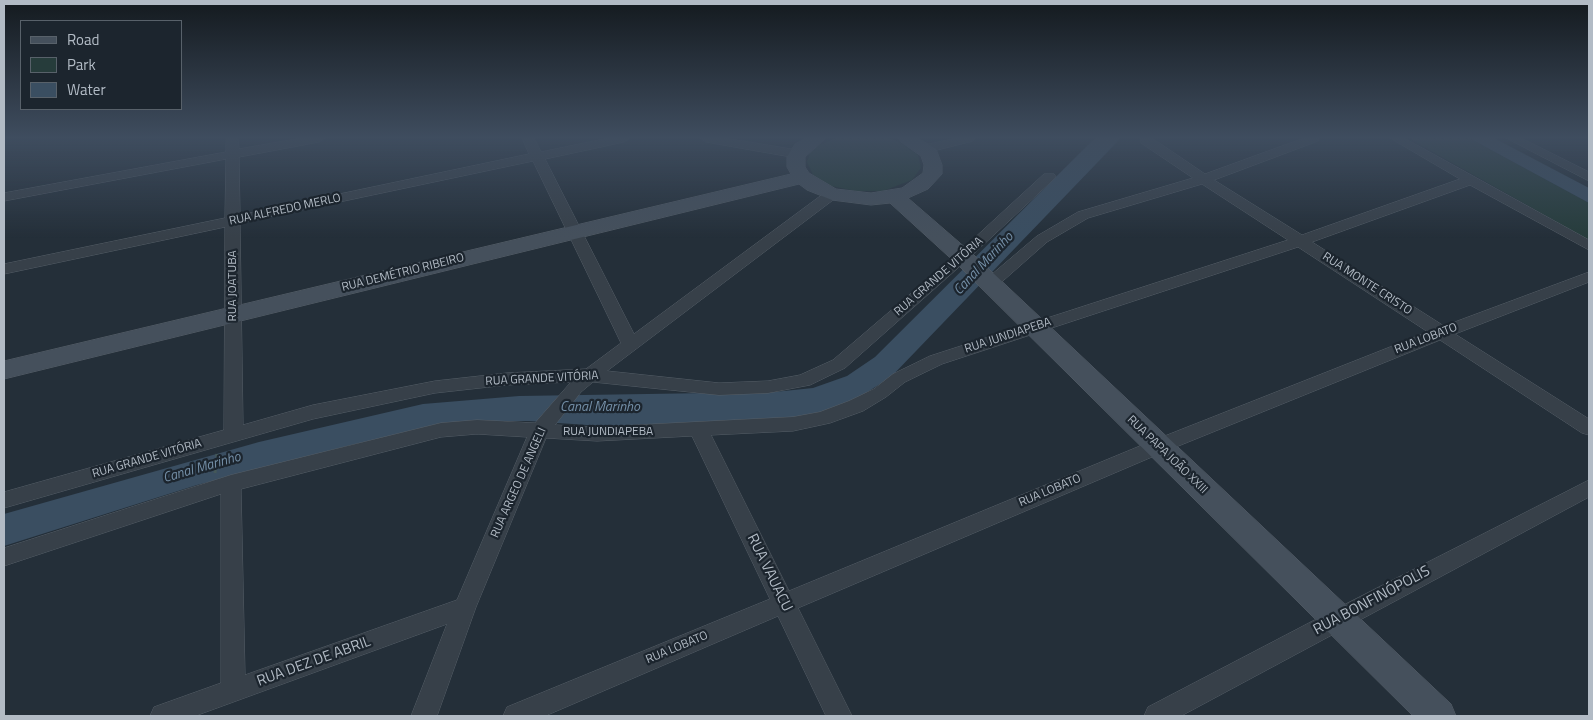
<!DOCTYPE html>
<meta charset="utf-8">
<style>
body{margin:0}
#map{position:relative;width:1593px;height:720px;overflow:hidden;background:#242f39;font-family:"Titillium Web",sans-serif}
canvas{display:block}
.frame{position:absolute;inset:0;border:5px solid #b2bbc5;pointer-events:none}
.legend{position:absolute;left:20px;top:20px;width:162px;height:90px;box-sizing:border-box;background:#1c252e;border:1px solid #58616a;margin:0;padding:6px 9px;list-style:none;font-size:15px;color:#b2bbc5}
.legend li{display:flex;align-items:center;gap:10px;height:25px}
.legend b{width:25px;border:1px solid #58616a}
</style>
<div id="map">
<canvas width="1593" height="720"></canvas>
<div class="frame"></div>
<ul class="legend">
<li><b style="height:6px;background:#45505c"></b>Road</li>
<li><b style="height:14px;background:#263c3b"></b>Park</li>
<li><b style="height:14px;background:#3a4e61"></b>Water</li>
</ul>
</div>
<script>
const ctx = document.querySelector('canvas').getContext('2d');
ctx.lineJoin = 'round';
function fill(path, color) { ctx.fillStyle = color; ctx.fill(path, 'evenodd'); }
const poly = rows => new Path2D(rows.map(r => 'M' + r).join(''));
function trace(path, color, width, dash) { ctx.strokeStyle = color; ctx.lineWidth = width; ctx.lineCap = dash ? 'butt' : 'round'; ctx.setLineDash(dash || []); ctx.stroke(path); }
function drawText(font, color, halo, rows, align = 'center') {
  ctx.font = font + ' "Titillium Web",sans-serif'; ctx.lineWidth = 4.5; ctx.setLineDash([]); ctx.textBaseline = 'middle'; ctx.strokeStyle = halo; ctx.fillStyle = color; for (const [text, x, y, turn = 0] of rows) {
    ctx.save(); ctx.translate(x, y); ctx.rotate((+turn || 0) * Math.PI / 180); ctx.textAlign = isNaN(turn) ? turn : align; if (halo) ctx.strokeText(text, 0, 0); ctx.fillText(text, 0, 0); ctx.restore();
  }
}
fill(poly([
 [835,138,888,138,898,141,918,155,921,168,912,180,883,191,856,191,831,186,813,175,807,162,810,153,817,146],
 [1408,138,1469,138,1589,203,1589,240]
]), '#263c3b');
fill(poly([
 [1095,138,1121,138,891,377,844,407,809,418,631,428,529,421,476,421,445,424,351,445,197,485,4,546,4,514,259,442,423,404,519,396,774,392,813,388,847,376,875,357],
 [1469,138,1494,138,1589,188,1589,203]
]), '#3a4e61');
const street = poly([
 [226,138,238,138,239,149,301,138,325,138,319,142,239,157,240,215,529,154,522,138,534,138,541,152,608,138,630,138,624,142,545,159,634,334,827,191,837,191,839,194,837,197,607,371,719,383,768,381,800,375,833,360,957,254,1044,174,1054,174,1056,177,967,260,845,368,810,385,768,393,719,395,593,382,581,392,555,425,597,427,793,417,820,412,849,401,874,389,893,374,930,356,1288,240,1202,184,1088,218,1047,242,996,287,984,287,982,284,984,281,1037,236,1078,212,1193,178,1141,143,1140,138,1152,138,1205,174,1304,138,1320,138,1318,141,1214,180,1302,235,1460,179,1390,138,1404,138,1589,240,1589,250,1470,185,1312,242,1444,326,1589,272,1589,282,1455,334,1589,419,1589,435,1582,433,1440,340,1166,451,798,608,852,716,826,716,778,616,545,716,503,716,507,707,770,599,692,436,597,441,546,438,476,607,437,716,411,716,447,624,195,716,150,716,154,707,221,683,221,494,4,566,4,548,231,475,441,423,477,420,535,423,571,382,507,385,435,393,313,419,4,508,4,492,224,430,225,227,4,274,4,264,225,218,226,159,4,201,4,193,226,152,226,138],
 [533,161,621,343,586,369,507,373,435,381,313,405,243,425,240,223,533,161],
 [1298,247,1428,332,1152,441,789,591,711,435,793,431,830,423,863,411,886,397,905,382,942,364,1298,247],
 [477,434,527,437,457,600,245,675,241,489,441,437,477,434],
 [700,138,725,138,797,150,804,154,797,158,706,142,700,138],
 [956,138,975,138,973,141,925,153,919,149,920,146,956,138],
 [1506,138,1521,138,1589,172,1589,181,1506,138],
 [1589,480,1589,497,1181,716,1144,716,1148,707,1328,613,1589,480]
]);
const secondary = poly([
 [806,138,826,138,805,157,805,167,809,173,836,189,871,193,902,188,923,173,924,165,921,156,901,142,898,138,918,138,936,149,942,165,942,174,928,189,908,198,975,256,1451,704,1456,716,1413,716,959,266,890,203,871,205,832,200,807,190,799,184,4,379,4,361,791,174,787,167,787,157,795,144,806,138]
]);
trace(street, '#555e67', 1);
trace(secondary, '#555e67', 1);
trace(poly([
 [215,473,217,454]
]), '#455859', 3, [4, 4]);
fill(street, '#374049');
fill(secondary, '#45505c');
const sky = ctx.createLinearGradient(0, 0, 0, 238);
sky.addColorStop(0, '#141a1f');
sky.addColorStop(0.58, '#3f4d5f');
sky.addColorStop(1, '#3f4d5f00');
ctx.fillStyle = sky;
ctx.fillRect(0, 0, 1593, 238);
drawText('12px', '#b2bbc5', '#1c252e', [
 ["RUA ALFREDO MERLO",285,210,-12],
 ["RUA DEMÉTRIO RIBEIRO",403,273,-14],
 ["RUA GRANDE VITÓRIA",939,277,-41],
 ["RUA MONTE CRISTO",1367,284,33],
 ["RUA JOATUBA",233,286,-90],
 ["RUA JUNDIAPEBA",1008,336,-18],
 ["RUA LOBATO",1426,339,-21],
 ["RUA GRANDE VITÓRIA",542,379,-3],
 ["RUA JUNDIAPEBA",608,432],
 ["RUA PAPA JOÃO XXIII",1167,455,44],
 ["RUA GRANDE VITÓRIA",147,459,-16],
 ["RUA ARGEO DE ANGELI",519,483,-66],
 ["RUA LOBATO",1050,491,-23],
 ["RUA LOBATO",677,648,-23]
]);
drawText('italic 14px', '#748fa7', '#1c252e', [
 ["Canal Marinho",984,264,-47],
 ["Canal Marinho",600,408],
 ["Canal Marinho",202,468,-16]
]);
drawText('15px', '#b2bbc5', '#1c252e', [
 ["RUA VAUACU",769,573,64],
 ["RUA BONFINÓPOLIS",1372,601,-28],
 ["RUA DEZ DE ABRIL",314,662,-20]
]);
</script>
